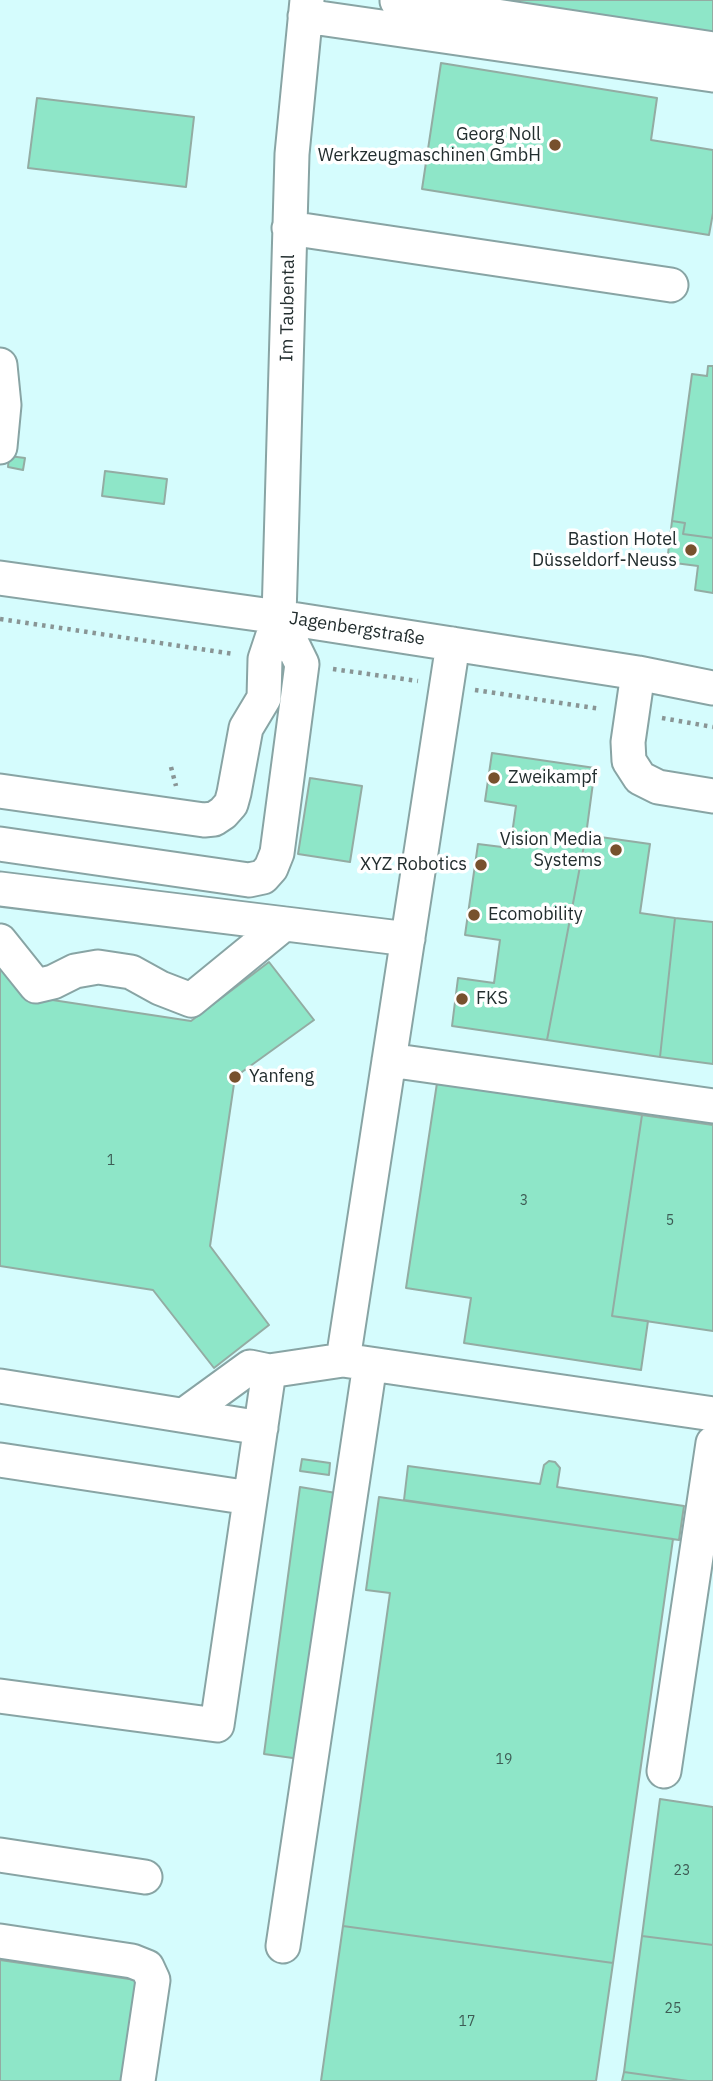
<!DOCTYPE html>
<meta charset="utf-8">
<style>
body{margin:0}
canvas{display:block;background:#f2fefe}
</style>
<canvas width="713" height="2081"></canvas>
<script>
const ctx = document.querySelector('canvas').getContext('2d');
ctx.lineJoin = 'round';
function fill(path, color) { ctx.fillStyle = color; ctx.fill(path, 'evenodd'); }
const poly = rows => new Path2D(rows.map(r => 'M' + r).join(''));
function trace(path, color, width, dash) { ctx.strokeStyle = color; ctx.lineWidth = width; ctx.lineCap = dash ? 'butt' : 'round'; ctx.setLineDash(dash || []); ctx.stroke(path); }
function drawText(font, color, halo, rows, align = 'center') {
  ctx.font = font + ' "IBM Plex Sans",sans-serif'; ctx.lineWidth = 7; ctx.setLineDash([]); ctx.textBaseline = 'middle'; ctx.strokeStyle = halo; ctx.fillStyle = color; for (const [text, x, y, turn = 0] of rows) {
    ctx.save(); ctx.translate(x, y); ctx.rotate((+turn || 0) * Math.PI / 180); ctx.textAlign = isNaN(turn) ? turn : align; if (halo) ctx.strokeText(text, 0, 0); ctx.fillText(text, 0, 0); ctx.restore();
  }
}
fill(poly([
 [0,0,713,0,713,2081,0,2081]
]), '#d5fcfd');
const building = poly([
 [502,0,713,0,713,33,502,0],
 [441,63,657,98,651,140,713,150,713,213,709,235,422,189,441,63],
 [37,98,194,117,186,187,28,168,37,98],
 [708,366,713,366,713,538,683,534,685,523,672,521,692,374,707,376,708,366],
 [9,456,25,458,23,470,8,467,9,456],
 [105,471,167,479,164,504,102,496,105,471],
 [672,521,685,523,683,534,713,538,713,593,695,590,698,566,667,562,672,521],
 [492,753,595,768,586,835,547,1040,452,1026,458,978,494,983,500,940,465,935,478,844,510,848,516,806,485,801,492,753],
 [310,778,362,786,350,862,298,854,310,778],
 [586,835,650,844,640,913,675,918,660,1057,547,1040,586,835],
 [675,918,713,922,713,1064,660,1057,675,918],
 [0,962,26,996,191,1021,269,962,314,1020,235,1077,210,1246,269,1325,214,1368,153,1290,0,1266,0,962],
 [437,1083,642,1115,612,1316,648,1321,641,1370,464,1343,471,1298,406,1288,437,1083],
 [642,1115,713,1125,713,1331,612,1316,642,1115],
 [302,1459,330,1463,329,1475,300,1471,302,1459],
 [549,1461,555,1462,560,1468,557,1487,684,1506,679,1540,404,1500,408,1466,540,1484,544,1465,549,1461],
 [300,1487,336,1493,300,1759,264,1754,300,1487],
 [379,1497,673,1539,613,1963,343,1926,390,1593,366,1590,379,1497],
 [660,1799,713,1807,713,1945,642,1936,660,1799],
 [343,1926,613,1963,596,2081,321,2081,343,1926],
 [642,1936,713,1945,713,2081,688,2081,624,2072,642,1936],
 [0,1960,143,1981,128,2081,0,2081,0,1960],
 [624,2072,688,2081,622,2081,624,2072]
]);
fill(building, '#8ee6c8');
trace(building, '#93aca3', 2);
const minor = poly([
 [397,1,713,49],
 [305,16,713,75],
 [289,228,671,285],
 [0,365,4,405,0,447],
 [0,578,279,617,638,673,713,688],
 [638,673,628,742,629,761,640,778,658,787,713,796],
 [0,791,204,820,214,819,223,813,231,804,234,793,246,728,264,698,265,659,279,617,292,154,307,0],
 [0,844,249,880,263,877,271,868,277,853,302,664,279,617],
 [0,889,408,939],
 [0,941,36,986,53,982,75,971,98,967,131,972,160,988,191,1000,284,924],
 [389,1060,713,1106],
 [343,1360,453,644],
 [0,1386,261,1428],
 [184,1415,250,1367,269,1371],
 [0,1460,250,1498],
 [0,1696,217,1725,269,1371,343,1360,713,1414],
 [664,1771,713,1443],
 [0,1855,145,1877],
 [0,1941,132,1961,147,1967,153,1980,138,2081],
 [283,1946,370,1364]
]);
trace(minor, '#88a4a4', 37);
trace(poly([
 [0,619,234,654],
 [333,669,418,681],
 [475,690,601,709],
 [662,718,713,727],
 [171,767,176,786]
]), '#899595', 4.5, [3.5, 5]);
trace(minor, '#fff', 33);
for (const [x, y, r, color] of [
 [555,145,7,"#77512d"],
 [691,550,7,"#77512d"],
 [494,778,7,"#77512d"],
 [616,850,7,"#77512d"],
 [481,865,7,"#77512d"],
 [474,915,7,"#77512d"],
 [462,999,7,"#77512d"],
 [235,1077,7,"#77512d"]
]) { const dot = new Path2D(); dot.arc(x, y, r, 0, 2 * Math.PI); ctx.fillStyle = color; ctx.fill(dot); trace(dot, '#fff', 2.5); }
drawText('14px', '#3e5c55', null, [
 ["1",111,1161],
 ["3",524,1201],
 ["5",670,1221],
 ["19",504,1760],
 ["23",682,1871],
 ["25",673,2009],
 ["17",467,2022]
]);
drawText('18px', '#232e2f', '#fff', [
 ["Georg Noll",541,135],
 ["Werkzeugmaschinen GmbH",541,156],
 ["Bastion Hotel",677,540],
 ["Düsseldorf-Neuss",677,561],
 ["Zweikampf",508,778,"left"],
 ["Vision Media",602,840],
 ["Systems",602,861],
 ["XYZ Robotics",467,865],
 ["Ecomobility",488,915,"left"],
 ["FKS",476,999,"left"],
 ["Yanfeng",249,1077,"left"]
], 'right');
drawText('18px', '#232e2f', '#fff', [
 ["Im Taubental",288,308,-89],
 ["Jagenbergstraße",357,629,9]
]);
</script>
